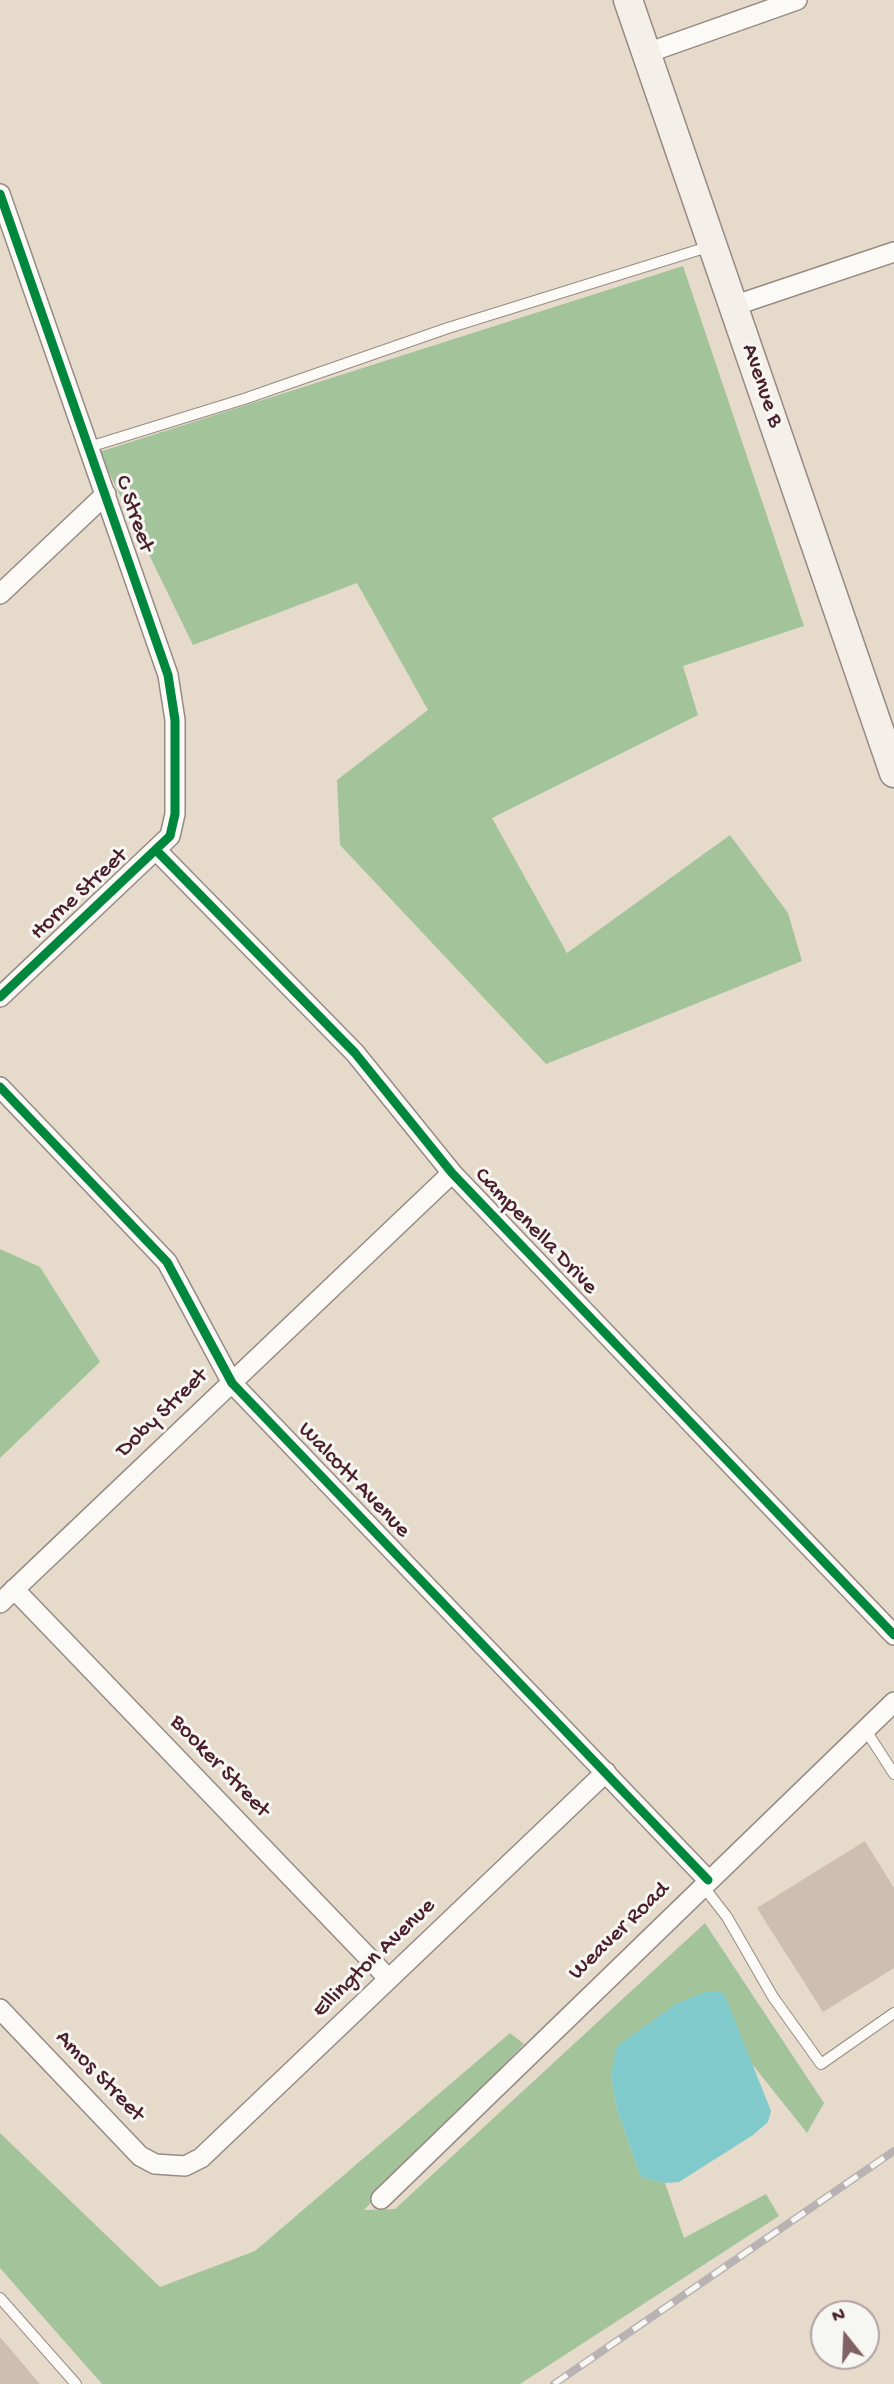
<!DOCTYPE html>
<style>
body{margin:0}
#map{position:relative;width:894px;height:2384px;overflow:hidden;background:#e6dbcb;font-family:"Gochi Hand",sans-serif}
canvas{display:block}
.north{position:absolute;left:810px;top:2300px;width:70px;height:70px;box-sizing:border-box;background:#f6f6f2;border:2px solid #b1a0a2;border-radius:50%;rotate:342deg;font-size:19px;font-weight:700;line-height:28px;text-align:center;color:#4a1f2b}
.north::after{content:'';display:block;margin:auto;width:24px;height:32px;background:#816163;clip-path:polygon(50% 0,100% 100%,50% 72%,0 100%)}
</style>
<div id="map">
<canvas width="894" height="2384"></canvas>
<div class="north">N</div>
</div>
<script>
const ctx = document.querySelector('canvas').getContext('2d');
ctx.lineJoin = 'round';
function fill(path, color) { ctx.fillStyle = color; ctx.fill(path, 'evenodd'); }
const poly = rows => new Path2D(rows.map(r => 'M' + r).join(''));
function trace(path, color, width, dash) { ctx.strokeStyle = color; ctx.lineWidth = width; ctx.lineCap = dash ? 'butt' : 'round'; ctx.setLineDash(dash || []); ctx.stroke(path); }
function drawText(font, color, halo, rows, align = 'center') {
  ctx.font = font + ' "Gochi Hand",sans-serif'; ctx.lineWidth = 6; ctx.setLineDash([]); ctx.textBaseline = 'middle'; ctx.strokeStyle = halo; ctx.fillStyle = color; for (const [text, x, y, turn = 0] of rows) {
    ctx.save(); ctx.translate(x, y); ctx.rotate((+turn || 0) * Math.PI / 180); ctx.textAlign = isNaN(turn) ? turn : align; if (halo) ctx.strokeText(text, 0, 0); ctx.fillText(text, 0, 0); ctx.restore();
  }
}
fill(poly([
 [683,266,804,626,683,666,698,715,492,818,567,953,730,835,788,913,802,961,546,1064,340,845,337,780,428,710,357,583,193,645,99,452],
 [0,1249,40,1267,100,1362,0,1458],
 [705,1923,824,2103,807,2133,752,2064,723,1993,611,2075,617,2110,641,2177,665,2183,684,2238,766,2194,779,2216,520,2384,102,2384,0,2268,0,2133,160,2287,255,2251,510,2033,524,2044,364,2210,395,2209]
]), '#a3c39b');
fill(poly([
 [707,1991,724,1993,771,2111,768,2122,753,2135,679,2182,665,2183,641,2177,617,2110,611,2075,617,2046,676,2004]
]), '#80cacc');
fill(poly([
 [865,1841,894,1888,894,1968,823,2012,757,1908],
 [0,2337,40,2384,0,2384]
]), '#cebeb2');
const lane = poly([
 [89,447,244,399,448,328,711,246],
 [865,1729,894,1774],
 [703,1886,727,1917,773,1997,821,2064,894,2013],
 [0,2298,76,2384]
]);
const street = poly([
 [647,53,797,0],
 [0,194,168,675,175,720,175,814,170,836,0,997],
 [733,306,894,252],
 [0,594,106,494],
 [156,850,355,1053,452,1173,894,1635],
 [0,1087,167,1262,232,1383,708,1880],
 [14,1589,389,1979],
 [0,1603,452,1173],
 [0,2009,140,2156,155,2164,185,2166,201,2158,606,1772],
 [381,2199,894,1702]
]);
const secondary = poly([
 [628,0,894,773]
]);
trace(lane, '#978a84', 12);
trace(street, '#978a84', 22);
trace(secondary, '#978a84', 31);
trace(lane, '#fbfaf7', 10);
trace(street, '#fbfaf7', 19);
trace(secondary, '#f4efe9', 28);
const rail = poly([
 [554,2384,894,2151]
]);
trace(rail, '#b9b2b2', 8);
trace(rail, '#f6f6f2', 5, [16]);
trace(poly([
 [0,194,168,675,175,720,175,814,170,836,0,997],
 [156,850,355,1053,452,1173,894,1635],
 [0,1087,167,1262,232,1383,708,1880]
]), '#00873e', 9);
drawText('23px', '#4a1f2b', '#f6f6f2', [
 ["Avenue B",761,386,71],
 ["C Street",133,514,71],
 ["Horne Street",80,895,-43],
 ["Campenella Drive",535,1232,46],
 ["Doby Street",163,1414,-44],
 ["Walcott Avenue",353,1481,46],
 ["Booker Street",219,1767,46],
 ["Weaver Road",620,1932,-44],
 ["Ellington Avenue",375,1959,-44],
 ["Amos Street",99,2077,46]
]);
</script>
